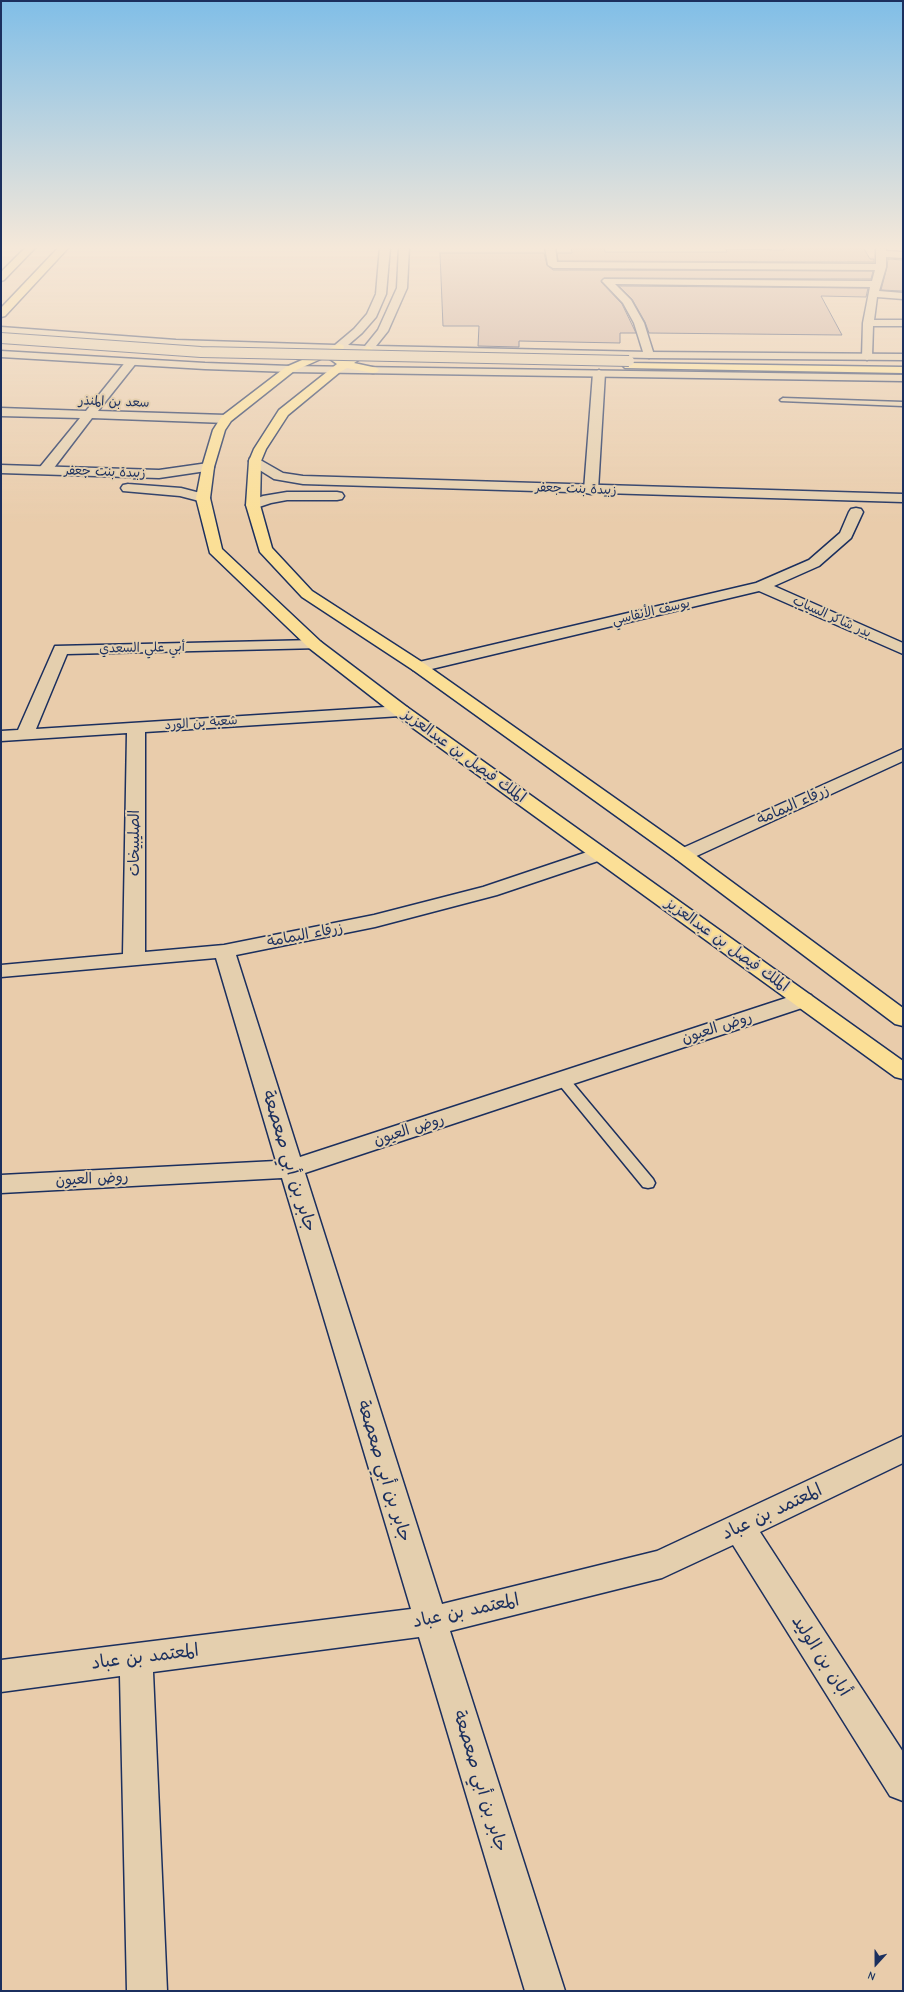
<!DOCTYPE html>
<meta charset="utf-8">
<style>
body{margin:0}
#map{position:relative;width:904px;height:1992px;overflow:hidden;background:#e9ccab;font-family:"Comic Neue",sans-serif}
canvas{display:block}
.frame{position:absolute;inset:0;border:2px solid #1b2f5e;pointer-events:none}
.north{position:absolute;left:856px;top:1944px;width:40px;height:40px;-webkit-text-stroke:3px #e4cfae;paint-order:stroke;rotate:201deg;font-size:11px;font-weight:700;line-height:16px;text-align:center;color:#1b2f5e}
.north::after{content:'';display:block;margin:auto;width:14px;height:18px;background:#1b2f5e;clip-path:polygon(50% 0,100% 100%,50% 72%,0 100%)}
</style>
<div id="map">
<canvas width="904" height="1992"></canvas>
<div class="frame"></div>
<div class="north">N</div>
</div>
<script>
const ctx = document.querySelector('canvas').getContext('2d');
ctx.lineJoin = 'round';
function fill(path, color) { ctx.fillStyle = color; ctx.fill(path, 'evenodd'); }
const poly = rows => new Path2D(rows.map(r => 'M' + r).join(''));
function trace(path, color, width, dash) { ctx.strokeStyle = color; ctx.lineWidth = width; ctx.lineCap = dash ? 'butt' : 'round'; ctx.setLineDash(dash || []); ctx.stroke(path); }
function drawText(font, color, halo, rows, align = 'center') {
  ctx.font = font + ' "Comic Neue","Playpen Sans Arabic",sans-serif'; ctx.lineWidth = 4; ctx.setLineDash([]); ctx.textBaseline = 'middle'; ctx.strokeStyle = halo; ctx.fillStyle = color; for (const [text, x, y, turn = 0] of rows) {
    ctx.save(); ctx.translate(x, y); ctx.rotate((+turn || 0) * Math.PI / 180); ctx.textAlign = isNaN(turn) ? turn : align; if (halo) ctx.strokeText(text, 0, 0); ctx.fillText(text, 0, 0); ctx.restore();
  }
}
const building = poly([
 [571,247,604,247,605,252,727,252,726,249,784,250,782,247,863,247,870,259,874,259,874,262,558,261,557,253,572,253,571,247],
 [440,253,544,253,547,265,553,270,873,271,871,279,604,278,601,282,622,304,636,333,620,333,620,343,519,341,519,347,478,346,479,326,443,326,440,253],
 [888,259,903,260,903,291,881,290,887,267,888,259],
 [619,286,868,288,866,297,821,296,842,335,649,333,645,322,632,299,619,286]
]);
fill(building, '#c9a897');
trace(building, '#1b2f5e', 1);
const service = poly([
 [783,398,903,402,903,406,781,401,780,400,783,398],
 [562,1075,567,1076,653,1179,655,1183,653,1187,648,1188,643,1187,557,1082,555,1079,557,1076,562,1075]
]);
const minor = poly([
 [545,247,555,247,557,262,876,264,876,247,886,247,886,251,903,252,903,258,886,257,886,267,879,291,903,293,903,299,877,297,874,320,903,320,903,326,873,326,872,357,867,360,862,357,863,323,870,287,615,284,631,300,644,323,654,355,649,358,644,355,634,323,623,303,604,283,602,281,604,279,872,281,875,270,553,268,548,265,545,247],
 [131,359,137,362,98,411,226,415,232,419,226,423,92,418,50,473,40,473,39,470,40,467,80,418,1,416,1,408,86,411,127,360,131,359],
 [599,370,605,373,598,490,596,493,591,494,586,493,584,490,593,373,599,370],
 [856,508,861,509,863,512,851,538,819,566,774,586,903,643,903,654,759,591,419,672,413,670,411,667,413,664,419,662,756,583,809,560,840,533,849,512,851,509,856,508],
 [315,640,321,642,323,645,321,648,67,654,36,729,401,706,407,707,410,711,407,715,401,716,145,732,145,952,224,945,374,915,483,887,593,850,600,848,607,850,610,854,607,858,497,895,375,927,236,955,300,1157,795,995,803,993,811,995,814,1000,811,1005,305,1173,442,1604,657,1551,903,1436,903,1463,760,1532,903,1752,903,1801,890,1796,733,1545,662,1578,450,1631,565,1991,525,1991,419,1637,153,1672,167,1991,127,1991,120,1676,1,1692,1,1660,411,1609,282,1178,1,1193,1,1175,276,1161,216,958,1,977,1,965,123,954,127,733,1,741,1,731,18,730,55,646,315,640],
 [903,749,903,761,690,859,683,861,676,859,673,855,676,851,903,749]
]);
const tertiary = poly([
 [380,247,390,247,386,294,376,317,362,333,348,345,365,346,378,330,397,288,399,247,409,247,407,288,388,331,376,346,649,352,903,354,903,360,649,358,368,352,176,346,1,333,1,327,176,340,335,345,354,329,367,314,376,294,380,247],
 [1,351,205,363,290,366,903,375,903,381,290,372,205,369,1,357,1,351],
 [255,457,283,473,303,476,903,494,903,502,303,484,274,479,250,464,249,461,250,458,255,457],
 [208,463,214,467,213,470,159,478,1,473,1,465,159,470,208,463],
 [128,484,181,488,208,495,210,498,208,501,203,502,180,496,123,491,121,488,123,485,128,484],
 [287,492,337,492,342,493,344,496,342,499,337,500,287,500,271,503,253,509,248,508,246,505,248,502,263,496,287,492]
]);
const primary = poly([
 [26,247,36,247,4,280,1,281,1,272,26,247],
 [59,247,69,247,5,316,1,317,1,308,59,247],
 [339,344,343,345,344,347,343,349,294,371,231,421,225,430,214,467,210,498,222,549,321,642,407,707,903,1061,903,1079,895,1077,395,715,309,648,210,553,196,498,202,467,213,430,222,416,286,367,339,344],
 [368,346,373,349,372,351,354,363,377,368,379,370,377,372,373,373,347,368,340,372,288,415,266,449,261,461,260,505,272,548,312,591,425,664,690,851,903,1008,903,1026,895,1024,676,859,413,670,302,597,260,552,246,505,249,461,254,449,279,410,337,364,330,359,332,357,336,356,344,360,368,346],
 [629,363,903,367,903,373,625,368,623,366,625,364,629,363]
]);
trace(service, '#1b2f5e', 3);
trace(minor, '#1b2f5e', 3);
trace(tertiary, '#1b2f5e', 3);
trace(primary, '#1b2f5e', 3);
fill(service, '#e4cfae');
fill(minor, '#e4cfae');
fill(tertiary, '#e4cfae');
fill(primary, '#fbdf96');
const tertiaryBridge = poly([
 [1,338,201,352,629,361]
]);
trace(tertiaryBridge, '#1b2f5e', 12, []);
trace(tertiaryBridge, '#e4cfae', 10);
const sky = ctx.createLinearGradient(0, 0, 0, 526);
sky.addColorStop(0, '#80bee7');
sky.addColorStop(0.47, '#f5e8d9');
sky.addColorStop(1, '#f5e8d900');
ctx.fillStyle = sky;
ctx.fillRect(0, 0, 904, 526);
drawText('13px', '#1b2f5e', '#e4cfae', [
 ["سعد بن المنذر",114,402,2],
 ["زبيدة بنت جعفر",105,472,2],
 ["زبيدة بنت جعفر",576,489,2],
 ["يوسف الأنفاسي",651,612,-13],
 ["بدر شاكر السياب",832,617,24],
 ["أبي علي السعدي",142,648,-1],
 ["شعبة بن الورد",201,723,-4]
]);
drawText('15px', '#1b2f5e', '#e4cfae', [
 ["الملك فيصل بن عبدالعزيز",464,756,36],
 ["زرقاء اليمامة",793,805,-24],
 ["الصليبيخات",135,843,-90],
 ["زرقاء اليمامة",305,935,-11],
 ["الملك فيصل بن عبدالعزيز",727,945,36],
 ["روض العيون",717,1028,-18],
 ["روض العيون",409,1130,-18],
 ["روض العيون",92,1179,-3]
]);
drawText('18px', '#1b2f5e', '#e4cfae', [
 ["جابر بن أبي صعصعة",289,1161,73],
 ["جابر بن أبي صعصعة",384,1471,73],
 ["المعتمد بن عباد",772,1512,-25],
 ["المعتمد بن عباد",466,1611,-12],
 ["أبان بن الوليد",821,1656,57],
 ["المعتمد بن عباد",145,1657,-7],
 ["جابر بن أبي صعصعة",480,1781,73]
]);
</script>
